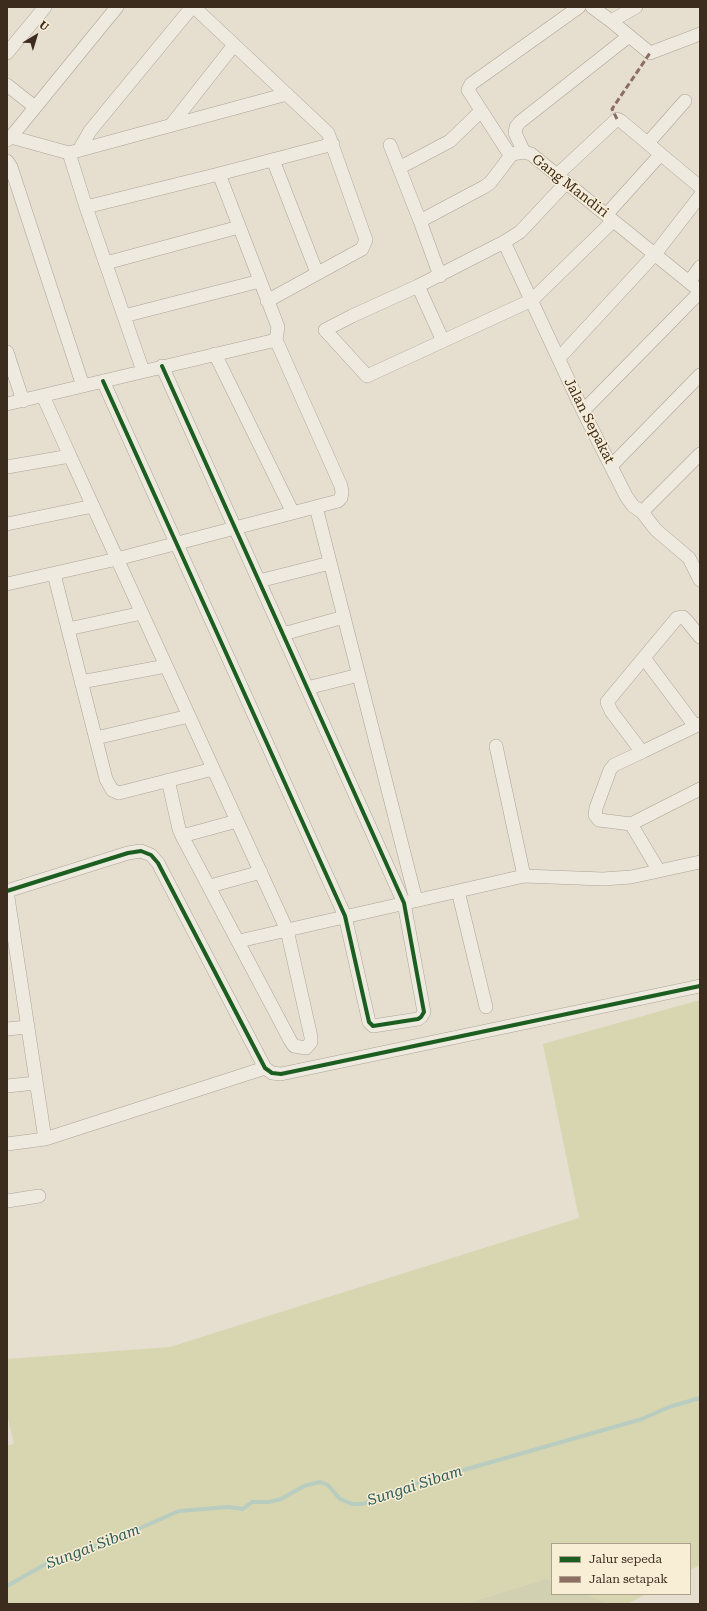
<!DOCTYPE html>
<style>
body{margin:0}
#map{position:relative;width:707px;height:1611px;overflow:hidden;background:#e6dece;font-family:"Roboto Serif",serif}
canvas{display:block}
.frame{position:absolute;inset:0;border:8px solid #3c2c1e;pointer-events:none}
.legend{position:absolute;left:551px;top:1543px;width:140px;height:52px;box-sizing:border-box;background:#f8edd5;border:1px solid #ada08c;margin:0;padding:5px 7px;list-style:none;font-size:12px;color:#3c2c1e}
.legend li{display:flex;align-items:center;gap:8px;height:20px}
.legend b{width:20px;border:1px solid #ada08c}
.north{position:absolute;left:16px;top:16px;width:40px;height:40px;-webkit-text-stroke:3px #f8edd5;paint-order:stroke;rotate:38deg;font-size:11px;font-weight:700;line-height:16px;text-align:center;color:#3c2c1e}
.north::after{content:'';display:block;margin:auto;width:14px;height:18px;background:#3c2c1e;clip-path:polygon(50% 0,100% 100%,50% 72%,0 100%)}
</style>
<div id="map">
<canvas width="707" height="1611"></canvas>
<div class="frame"></div>
<ul class="legend">
<li><b style="height:5px;background:#1b5e20"></b>Jalur sepeda</li>
<li><b style="height:5px;background:#8d6e63"></b>Jalan setapak</li>
</ul>
<div class="north">U</div>
</div>
<script>
const ctx = document.querySelector('canvas').getContext('2d');
ctx.lineJoin = 'round';
function fill(path, color) { ctx.fillStyle = color; ctx.fill(path, 'evenodd'); }
const poly = rows => new Path2D(rows.map(r => 'M' + r).join(''));
function trace(path, color, width, dash) { ctx.strokeStyle = color; ctx.lineWidth = width; ctx.lineCap = dash ? 'butt' : 'round'; ctx.setLineDash(dash || []); ctx.stroke(path); }
function drawText(font, color, halo, rows, align = 'center') {
  ctx.font = font + ' "Roboto Serif",serif'; ctx.lineWidth = 3; ctx.setLineDash([]); ctx.textBaseline = 'middle'; ctx.strokeStyle = halo; ctx.fillStyle = color; for (const [text, x, y, turn = 0] of rows) {
    ctx.save(); ctx.translate(x, y); ctx.rotate((+turn || 0) * Math.PI / 180); ctx.textAlign = isNaN(turn) ? turn : align; if (halo) ctx.strokeText(text, 0, 0); ctx.fillText(text, 0, 0); ctx.restore();
  }
}
fill(poly([
 [700,1000,700,1565,690,1570,690,1544,552,1544,552,1581,546,1579,464,1604,7,1604,7,1445,14,1444,7,1415,7,1359,170,1347,579,1218,543,1044],
 [585,1594,646,1594,627,1604,610,1604]
]), '#d7d6b0');
fill(poly([
 [546,1579,552,1581,552,1594,585,1594,610,1604,464,1604]
]), '#d1d0b0');
trace(poly([
 [7,1586,44,1565,122,1536,179,1511,228,1507,243,1509,252,1502,269,1502,281,1499,304,1486,320,1482,328,1485,340,1499,352,1504,363,1504,404,1487,642,1419,669,1407,700,1398]
]), '#b9ccc0', 4);
const minor = poly([
 [194,7,328,133,366,240,362,249,267,301],
 [579,7,471,84,468,90,508,152,512,154,524,152,531,154,700,291],
 [592,7,611,21,636,7],
 [611,21,650,53,700,34],
 [7,53,45,7],
 [7,85,35,107],
 [171,125,234,45],
 [11,137,117,7],
 [7,140,11,137,69,153,86,207],
 [648,143,685,101],
 [390,145,420,221,484,187,490,183,512,154],
 [79,150,90,131,192,7],
 [524,152,515,133,516,127,520,122,629,36],
 [69,153,287,94],
 [273,160,317,273],
 [7,161,11,167,83,386],
 [399,168,450,141,481,111],
 [219,174,333,144],
 [557,175,617,119,621,121,700,187],
 [606,215,660,155],
 [420,221,440,276],
 [504,242,583,411,626,496,633,506,642,512,656,530,689,558,700,580],
 [106,263,239,227],
 [689,282,700,267],
 [418,286,443,341,532,300,613,221],
 [124,316,260,281],
 [443,341,367,376,325,330,352,316,418,286,504,242,520,232,566,183],
 [7,352,23,401],
 [215,354,293,513],
 [559,358,655,254,700,196],
 [143,371,86,207,219,174,278,327,276,340],
 [103,381,345,916,369,1022,373,1026,418,1019,421,1017,424,1012,404,903,162,366],
 [7,404,276,340,341,486,342,492,341,498,338,501,117,559,7,584],
 [583,411,700,292],
 [70,456,287,930,311,1037,311,1042,306,1048,294,1046,290,1040,182,836,179,829,168,780],
 [612,465,700,375],
 [7,467,70,456,43,396],
 [316,507,416,900],
 [642,512,700,454],
 [7,524,93,506],
 [54,574,106,779,112,790,119,793,213,769],
 [259,581,330,563],
 [68,629,142,613],
 [283,634,344,617],
 [700,637,687,621,683,617,677,618,607,702,611,711,642,752,614,765,610,770,596,808,595,815,599,820,631,824,700,789],
 [644,658,695,726],
 [81,682,166,666],
 [307,688,359,675],
 [96,738,189,716],
 [496,746,524,876],
 [642,752,700,724],
 [631,824,659,871],
 [182,836,237,821],
 [210,886,261,872],
 [7,891,128,853,141,851,151,855,158,863,265,1068,272,1073,281,1074,700,986],
 [7,891,45,1139],
 [458,891,486,1007],
 [239,941,524,876,603,879,631,877,700,862],
 [7,1029,27,1027],
 [7,1086,36,1083],
 [7,1144,45,1139,265,1068],
 [7,1201,39,1196]
]);
trace(minor, '#aca397', 14);
trace(minor, '#eeeae0', 13);
trace(poly([
 [617,119,612,109,650,53]
]), '#8d6e63', 3, [6, 3]);
trace(poly([
 [103,381,345,916,369,1022,373,1026,418,1019,421,1017,424,1012,404,903,162,366],
 [7,891,128,853,141,851,151,855,158,863,265,1068,272,1073,281,1074,700,986]
]), '#1b5e20', 4);
drawText('14px', '#3c2c1e', '#f8edd5', [
 ["Gang Mandiri",570,186,38],
 ["Jalan Sepakat",589,421,63]
]);
drawText('italic 15px', '#2d5d58', '#f8edd5', [
 ["Sungai Sibam",415,1486,-18],
 ["Sungai Sibam",93,1547,-21]
]);
</script>
